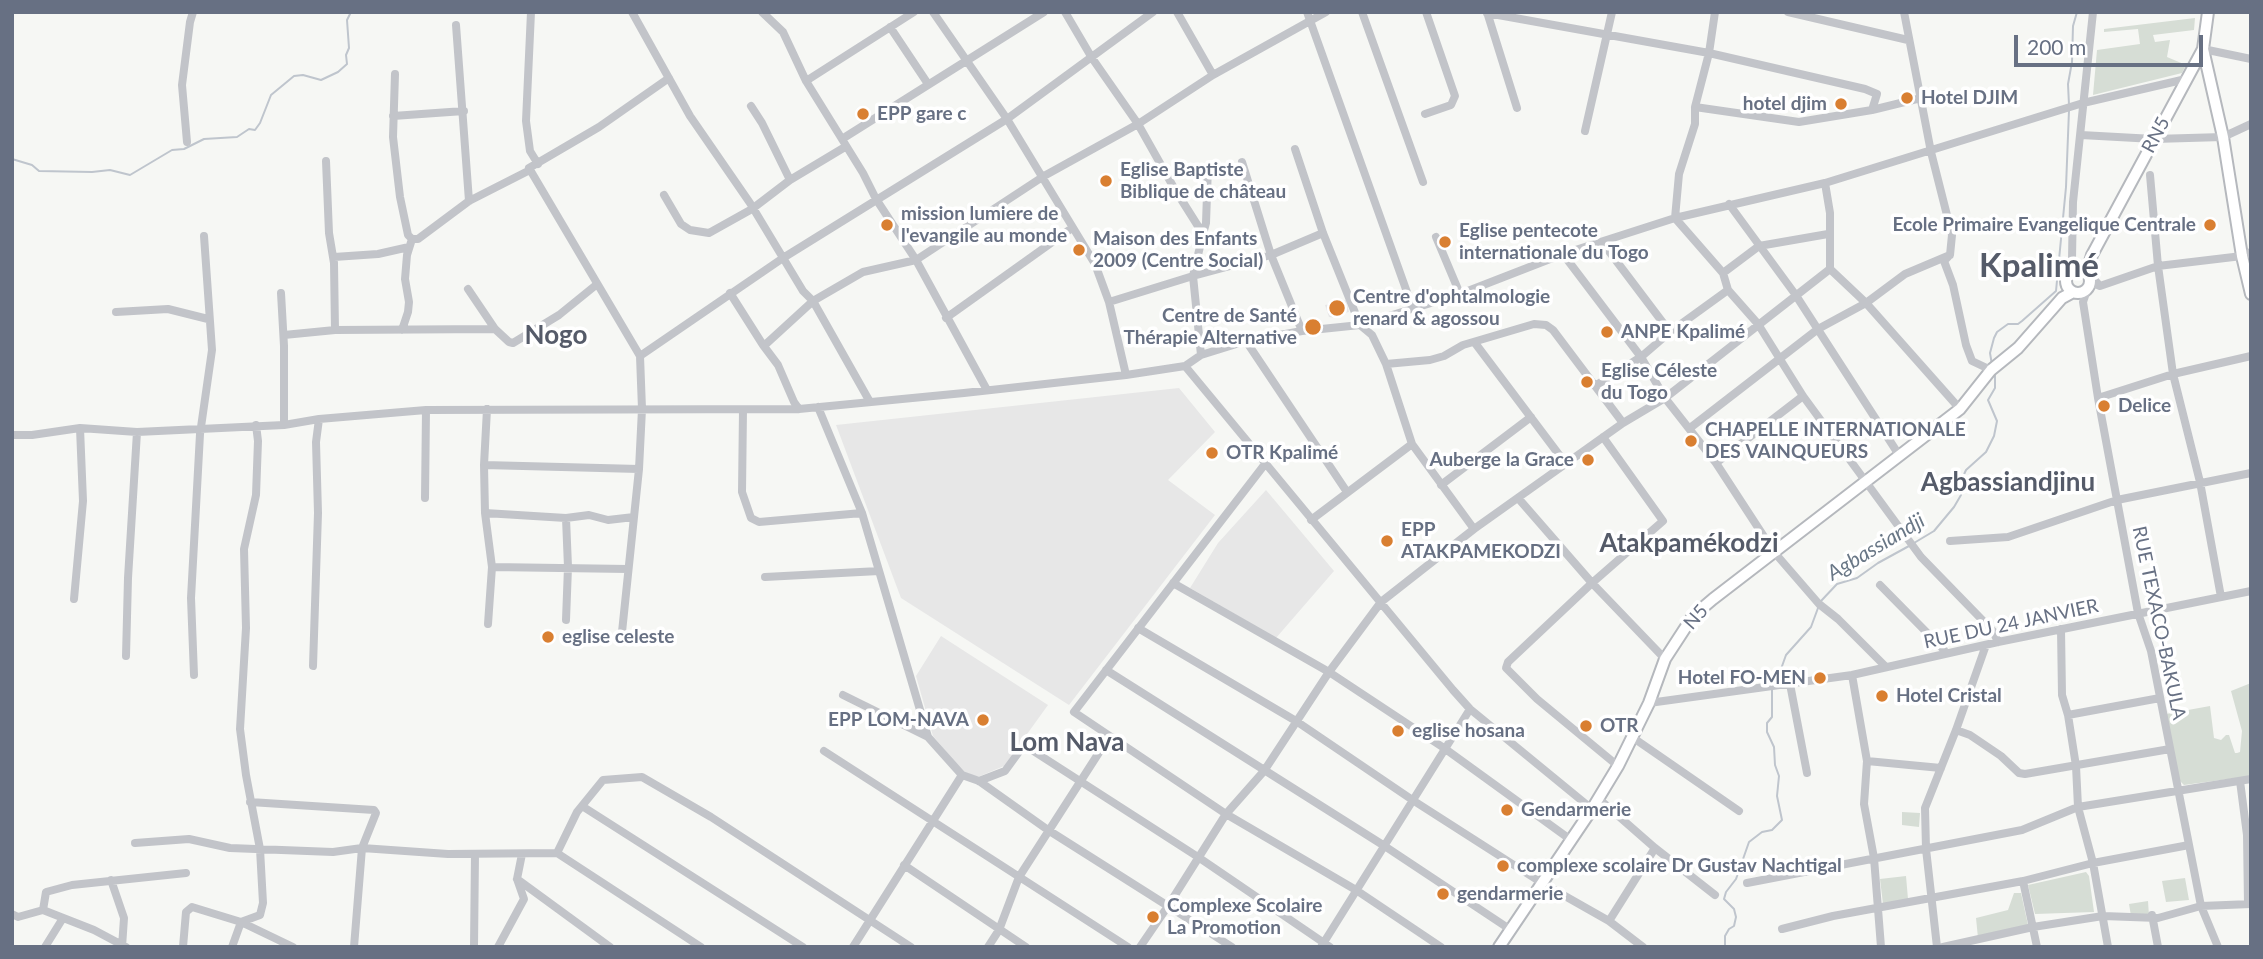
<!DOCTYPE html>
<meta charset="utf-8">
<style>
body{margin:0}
#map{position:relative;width:2263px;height:959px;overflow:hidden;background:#f6f7f4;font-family:Lato,sans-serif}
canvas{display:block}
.frame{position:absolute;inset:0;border:14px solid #677083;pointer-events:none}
.scale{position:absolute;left:2014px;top:35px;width:189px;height:32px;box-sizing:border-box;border:4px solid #677083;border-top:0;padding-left:9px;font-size:21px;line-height:24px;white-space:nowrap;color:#677083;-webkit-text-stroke:5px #fff;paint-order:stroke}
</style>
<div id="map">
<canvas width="2263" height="959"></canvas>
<div class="frame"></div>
<div class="scale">200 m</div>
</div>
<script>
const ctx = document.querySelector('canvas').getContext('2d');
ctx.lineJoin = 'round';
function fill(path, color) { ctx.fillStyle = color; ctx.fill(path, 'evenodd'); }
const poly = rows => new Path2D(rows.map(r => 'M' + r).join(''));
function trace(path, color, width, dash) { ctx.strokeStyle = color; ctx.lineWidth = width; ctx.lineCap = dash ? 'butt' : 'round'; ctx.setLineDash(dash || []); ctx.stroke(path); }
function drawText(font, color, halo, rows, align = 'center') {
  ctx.font = font + ' Lato,sans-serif'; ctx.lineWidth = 7; ctx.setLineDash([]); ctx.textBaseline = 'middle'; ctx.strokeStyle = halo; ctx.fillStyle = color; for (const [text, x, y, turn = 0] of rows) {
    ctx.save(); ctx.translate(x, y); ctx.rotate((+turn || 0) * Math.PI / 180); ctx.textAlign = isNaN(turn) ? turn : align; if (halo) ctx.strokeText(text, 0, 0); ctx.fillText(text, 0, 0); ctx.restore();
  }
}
fill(poly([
 [1346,300,1349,312,1337,315,1337,318,1329,317,1325,305],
 [1179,388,1215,432,1168,480,1215,515,1069,705,901,598,836,425],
 [1266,490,1334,571,1276,638,1190,588,1218,543],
 [941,636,1048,705,1004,766,978,777,963,772,933,736,916,676]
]), '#e7e7e7');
fill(poly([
 [2195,18,2194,30,2153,35,2155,42,2170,40,2167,57,2186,65,2182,73,2093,95,2097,50,2140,44,2138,29,2104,32,2104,29],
 [2251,683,2251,776,2184,785,2179,780,2166,714,2210,706,2214,738,2221,740,2226,735,2229,735,2235,753,2237,753,2240,752,2242,731,2231,691],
 [1902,812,1920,813,1919,827,1902,825],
 [2086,872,2089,876,2094,912,2035,914,2028,885],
 [1906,876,1908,899,1883,904,1880,879],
 [2185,878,2189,900,2166,902,2162,881],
 [2014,893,2021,893,2028,925,1978,938,1976,918,2008,910],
 [2148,901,2149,916,2131,916,2129,904]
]), '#d6ddd5');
trace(poly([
 [2069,105,2068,84,2072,62,2073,26,2077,12],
 [12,159,32,165,39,171,92,172,110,170,130,175,172,150,184,149,204,139,237,137,249,129,255,130,260,123,271,95,294,76,303,75,321,80,338,72,347,64,346,55,349,48,347,20,351,12],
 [1992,365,1990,353,1994,338,1997,332,2008,324,2018,324,2022,321,2056,291,2066,187,2069,110],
 [1914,543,1934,531,1954,507,1961,495,1961,481,1966,470,1986,452,1994,436,1997,421,1988,400,1995,388,1995,373],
 [1821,601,1837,584,1857,578,1878,563,1909,546],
 [1771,683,1770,678,1781,669,1786,655,1811,627,1818,608],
 [1725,947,1725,936,1729,929,1734,926,1736,917,1734,909,1724,899,1726,892,1736,879,1749,842,1762,832,1772,830,1782,820,1777,796,1779,776,1775,765,1774,747,1767,732,1767,723,1772,717,1772,689]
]), '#bfc5cd', 2);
const major = poly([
 [2203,49,2223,137,2242,256,2251,294],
 '2066 281a12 12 0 1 1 24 0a12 12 0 1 1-24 0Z',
 [2087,271,2092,255,2203,49,2208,12],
 [1499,947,1592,809,1618,766,1649,703,1665,659,1693,616,1713,599,1960,409,1991,370,2018,348,2062,298,2073,292]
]);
trace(major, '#b5b8bd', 14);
trace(poly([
 [531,12,526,121,530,151,538,164],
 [632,12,690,116,750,203,803,291,813,301,870,402],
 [762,12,783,32,806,81,863,173,876,199,916,260,987,390],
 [933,12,1007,119,1095,264,1109,302,1126,375],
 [1065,12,1092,58,1138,124,1174,188,1203,234,1193,276,1201,355],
 [1177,12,1213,75],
 [1307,12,1413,309],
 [1362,12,1423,182],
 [1487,12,1517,108],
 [1788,12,1908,40],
 [1487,13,1709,53,1865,89,1877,94,1872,110],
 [456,25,469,201],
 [890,27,928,84],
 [2203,49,2251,59],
 [395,74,393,137,400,197,408,235,412,239],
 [806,81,914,12],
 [1921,98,1872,110,1799,122,1695,107,1695,124,1679,174,1675,218,1723,273,1728,290,1758,324,1803,396,1921,557,1993,631,1998,642],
 [751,106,762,123,790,180],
 [1695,107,1709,53,1715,12],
 [1425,114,1451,105,1455,96,1426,12],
 [393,116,464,111],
 [1585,131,1612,12],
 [2081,135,2154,139,2223,137,2251,124],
 [842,139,1044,12],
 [187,142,182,85,190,22,193,12],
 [1295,149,1323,233,1360,325,1372,335,1386,364,1412,444,1474,529],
 [326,161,329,233,334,263,335,330],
 [1242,162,1271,255,1302,331],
 [529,168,640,356,642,409,639,469,622,632],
 [2150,175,2158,266,2173,374,2200,482,2221,597],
 [1825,183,1830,213,1830,269,1866,303,1960,409],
 [664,195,681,224,690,230,709,233,752,209,790,180,845,147],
 [1729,204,1795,294,1899,455],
 [1203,234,1206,223,1208,166],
 [1436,237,1460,294],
 [412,239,418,239,469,201,528,171,529,168,599,127,669,78],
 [1602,242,1670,332],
 [1563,254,1641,357,1665,398,1716,463,1774,552,1819,604,1838,619,1886,667],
 [334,257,378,254,409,247],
 [1948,257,1944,261,1953,285,1966,345,1972,361,1991,370],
 [2072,259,2073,202,2093,12],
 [2070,271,2072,259,2079,268],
 [2087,271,2100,286,2091,282],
 [1723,273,1759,246,1828,234],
 [2100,286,2158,266,2242,256,2251,252],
 [468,289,495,329,509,342,513,343,559,315,596,285],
 [2087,290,2083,302,2098,398,2138,613,2151,651,2201,906,2218,947],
 [281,293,284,346,284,425],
 [730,293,763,345,766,344,813,301,863,272,916,260,1044,176,1138,124,1213,75,1326,12],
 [1109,302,1193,276,1271,255,1323,233],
 [116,312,168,309,208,319],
 [946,318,1072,228],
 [402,330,408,312,409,302,405,279,407,255,412,239],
 [284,335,335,330,495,329],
 [1246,341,1347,492],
 [1475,343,1566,464],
 [763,345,778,365,794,402,799,409],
 [640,356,783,258,1007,119,1153,12],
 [1386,364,1430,360,1444,356,1463,345,1534,324,1546,325,1553,330,1623,423],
 [1185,366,1453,690,1470,709,1592,809],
 [1595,386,1641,357,1670,332,1728,290],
 [2098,398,2173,374,2251,356],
 [818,407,862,513,928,737,962,775,979,781,1048,830,1168,906,1226,814,1264,771,1329,672,1381,602,1474,529,1623,423,1665,398,1830,269],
 [487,409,484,465,485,513,492,567,628,569],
 [743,410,742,492,751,518,759,522,862,513],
 [1690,428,1818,329,1866,303,1905,274,1950,255,1952,235,1931,152,1904,12],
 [12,435,32,435,80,428,137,432,284,425,319,419,426,410,799,409,964,393,1126,375,1185,366,1201,355,1246,341,1302,331,1360,325,1460,294,1563,254,1675,218,1825,183,2083,103,2186,79],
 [1603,437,1663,521,1592,583,1508,662,1506,668,1537,699,1618,766],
 [1716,463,1803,396],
 [1265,464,1074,712,1226,814,1356,890,1441,947],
 [484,465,639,469],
 [1441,485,1531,417],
 [425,498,426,410],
 [1518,498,1592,583,1665,659],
 [485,513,566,518,589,515,608,520,634,517],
 [1311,520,1412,444],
 [1950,541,2008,537,2117,500,2251,473],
 [765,577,879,571],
 [1173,583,1329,672,1444,748,1571,840],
 [1880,585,1944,650,1945,654],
 [74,599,83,501,80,428],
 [566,620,568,567,566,518],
 [488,624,492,567],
 [1138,628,1296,721,1414,801,1542,883,1609,921,1643,947],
 [2061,629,2062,695,2068,715,2076,766,2078,807,2093,863,2108,947],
 [126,656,128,578,137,432],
 [313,666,318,513,316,442,319,419],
 [1106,670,1383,845,1511,930],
 [194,675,191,598,200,434,212,350,204,236],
 [1852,675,1867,761,1864,804,1874,858,1881,947],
 [1790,684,1807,773],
 [843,695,928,737],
 [1649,703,1852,675,1998,642,2251,591],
 [2068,715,2160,698],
 [1956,730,1970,735,2001,756,2019,773,2025,774,2170,749],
 [1632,737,1739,811],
 [824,751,1128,947],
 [1867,761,1941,768],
 [979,781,1005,771,1024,745,1198,857,1330,947],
 [2240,781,2247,835,2248,904],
 [1599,799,1655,848,1715,895],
 [250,802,374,810,376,813,362,848,354,947],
 [582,806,803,947],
 [135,843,189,839,230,848,333,852,362,848,448,854,557,853,701,947],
 [557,853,577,812,603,780,642,777,711,817,911,947],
 [904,865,1026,947],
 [517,879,610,947],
 [111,880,124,918,122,947],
 [2023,881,2037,947],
 [1747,883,2022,830,2078,807,2251,779],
 [43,910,46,892,72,885,186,873],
 [12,914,18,917,43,910,94,930,126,947],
 [2152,915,2158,947],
 [1609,921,1655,848],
 [241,922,260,915,263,903,260,849,246,775,240,729,246,628,244,549,256,495,258,441,256,425],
 [1782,929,1833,916,2023,881,2093,863,2189,845],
 [45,947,63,918],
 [183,947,186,912,192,907,241,922,293,947],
 [232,947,241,922],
 [474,947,475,854],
 [498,947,524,899,517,879,522,854],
 [853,947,962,775],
 [988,947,999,930,1019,877,1109,737],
 [1140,947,1168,906,1232,947],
 [1321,947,1470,709],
 [1937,947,1926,849,1925,808,1956,730,1986,645],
 [1943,947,2033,927,2103,916,2158,918,2201,906,2251,904]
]), '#c2c4c9', 8);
trace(major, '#fff', 10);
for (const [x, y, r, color] of [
 [1907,98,7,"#d97f31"],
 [1841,104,7,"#d97f31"],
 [863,114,7,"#d97f31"],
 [1106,181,7,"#d97f31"],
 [887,225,7,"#d97f31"],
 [2210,225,7,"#d97f31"],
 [1445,242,7,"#d97f31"],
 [1079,250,7,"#d97f31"],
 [1337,308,9,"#d97f31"],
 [1313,327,9,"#d97f31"],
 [1607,332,7,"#d97f31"],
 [1587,382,7,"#d97f31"],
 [2104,406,7,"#d97f31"],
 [1691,441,7,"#d97f31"],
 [1212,453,7,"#d97f31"],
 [1588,460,7,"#d97f31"],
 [1387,541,7,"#d97f31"],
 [548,637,7,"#d97f31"],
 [1820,678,7,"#d97f31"],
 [1882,696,7,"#d97f31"],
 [983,720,7,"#d97f31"],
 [1586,726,7,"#d97f31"],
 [1398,731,7,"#d97f31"],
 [1507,810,7,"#d97f31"],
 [1503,866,7,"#d97f31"],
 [1443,894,7,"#d97f31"],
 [1153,917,7,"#d97f31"]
]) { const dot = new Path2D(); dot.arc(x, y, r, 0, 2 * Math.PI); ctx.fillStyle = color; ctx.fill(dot); trace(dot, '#fff', 2.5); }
drawText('bold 19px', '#677083', '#fff', [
 ["Hotel DJIM",1921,98],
 ["hotel djim",1827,104,"right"],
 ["EPP gare c",877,114],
 ["Eglise Baptiste",1120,170],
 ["Biblique de château",1120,192],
 ["mission lumiere de",901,214],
 ["l'evangile au monde",901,236],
 ["Ecole Primaire Evangelique Centrale",2196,225,"right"],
 ["Eglise pentecote",1459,231],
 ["internationale du Togo",1459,253],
 ["Maison des Enfants",1093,239],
 ["2009 (Centre Social)",1093,261],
 ["Centre d'ophtalmologie",1353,297],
 ["renard & agossou",1353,319],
 ["Centre de Santé",1297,316,"right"],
 ["Thérapie Alternative",1297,338,"right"],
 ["ANPE Kpalimé",1621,332],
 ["Eglise Céleste",1601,371],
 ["du Togo",1601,393],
 ["Delice",2118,406],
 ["CHAPELLE INTERNATIONALE",1705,430],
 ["DES VAINQUEURS",1705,452],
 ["OTR Kpalimé",1226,453],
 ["Auberge la Grace",1574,460,"right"],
 ["EPP",1401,530],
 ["ATAKPAMEKODZI",1401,552],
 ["eglise celeste",562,637],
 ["Hotel FO-MEN",1806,678,"right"],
 ["Hotel Cristal",1896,696],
 ["EPP LOM-NAVA",969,720,"right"],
 ["OTR",1600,726],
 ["eglise hosana",1412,731],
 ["Gendarmerie",1521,810],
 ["complexe scolaire Dr Gustav Nachtigal",1517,866],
 ["gendarmerie",1457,894],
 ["Complexe Scolaire",1167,906],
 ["La Promotion",1167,928]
], 'left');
drawText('19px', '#677083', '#fff', [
 ["RN5",2156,135,-62],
 ["N5",1696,617,-49],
 ["RUE TEXACO-BAKULA",2159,623,78],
 ["RUE DU 24 JANVIER",2011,624,-12]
]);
drawText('italic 21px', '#697786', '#fff', [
 ["Agbassiandji",1876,547,-31]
]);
drawText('bold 26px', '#555b69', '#fff', [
 ["Nogo",556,336],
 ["Agbassiandjinu",2008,483],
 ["Atakpamékodzi",1689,544],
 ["Lom Nava",1067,743]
]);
drawText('bold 33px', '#555b69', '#fff', [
 ["Kpalimé",2039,266]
]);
</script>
